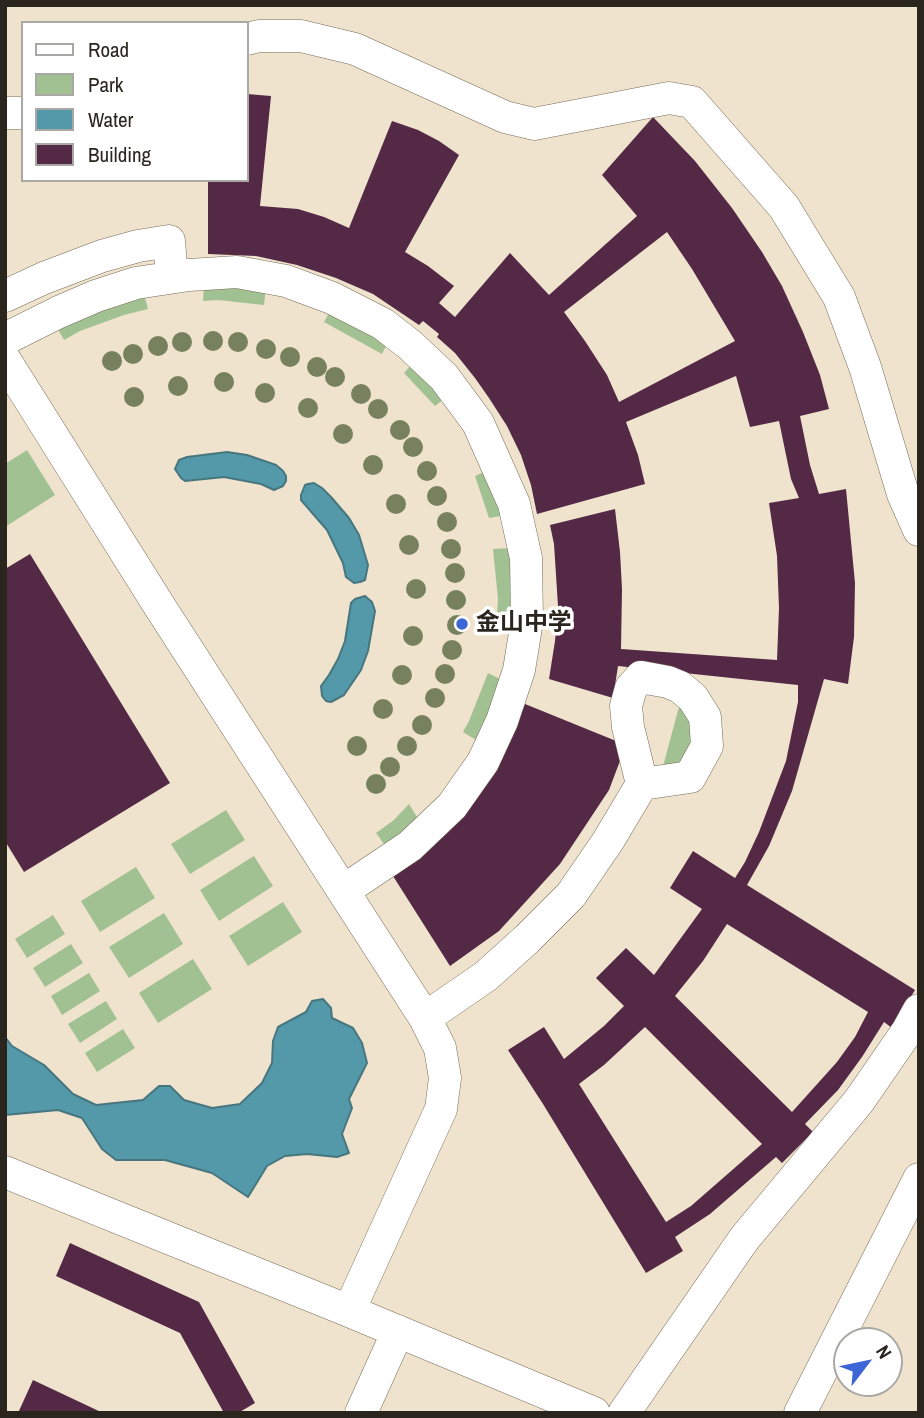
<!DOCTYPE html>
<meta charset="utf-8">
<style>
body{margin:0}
#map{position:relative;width:924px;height:1418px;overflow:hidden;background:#efe3ce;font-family:"Archivo Narrow",sans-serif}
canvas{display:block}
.frame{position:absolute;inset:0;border:7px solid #2a261e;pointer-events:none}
.legend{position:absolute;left:21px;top:21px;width:228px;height:161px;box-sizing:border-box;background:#fff;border:2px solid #aaa8a5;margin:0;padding:9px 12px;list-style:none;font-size:21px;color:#2a261e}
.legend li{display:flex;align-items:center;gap:14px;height:35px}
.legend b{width:35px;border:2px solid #aaa8a5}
.north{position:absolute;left:833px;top:1327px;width:70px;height:70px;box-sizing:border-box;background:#fff;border:2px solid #aaa8a5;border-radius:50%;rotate:58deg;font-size:19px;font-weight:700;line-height:28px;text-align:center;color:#2a261e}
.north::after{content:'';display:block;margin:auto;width:24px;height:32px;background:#3c65d6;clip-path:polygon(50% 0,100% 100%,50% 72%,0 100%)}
</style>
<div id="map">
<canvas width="924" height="1418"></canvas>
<div class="frame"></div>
<ul class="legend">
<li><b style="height:9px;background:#fff"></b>Road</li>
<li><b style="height:19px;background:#a2c192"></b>Park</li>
<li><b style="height:19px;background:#5499a9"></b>Water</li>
<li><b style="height:19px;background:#532945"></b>Building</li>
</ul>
<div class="north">N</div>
</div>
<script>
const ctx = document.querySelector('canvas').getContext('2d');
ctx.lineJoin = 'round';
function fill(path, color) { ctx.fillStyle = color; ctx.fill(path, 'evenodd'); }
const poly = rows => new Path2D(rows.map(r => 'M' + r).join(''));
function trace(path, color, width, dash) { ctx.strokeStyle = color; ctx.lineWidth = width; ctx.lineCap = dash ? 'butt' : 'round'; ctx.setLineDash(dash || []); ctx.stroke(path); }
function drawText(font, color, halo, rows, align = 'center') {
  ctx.font = font + ' "Archivo Narrow","Noto Sans SC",sans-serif'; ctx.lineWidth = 7; ctx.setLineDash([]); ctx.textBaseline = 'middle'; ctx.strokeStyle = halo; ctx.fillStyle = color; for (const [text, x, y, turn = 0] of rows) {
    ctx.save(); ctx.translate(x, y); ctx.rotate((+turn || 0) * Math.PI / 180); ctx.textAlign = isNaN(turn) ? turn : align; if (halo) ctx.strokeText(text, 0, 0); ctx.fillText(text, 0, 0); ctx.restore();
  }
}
fill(poly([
 [204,284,266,287,264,305,218,300,203,301],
 [143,290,148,309,124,315,80,331,64,340,55,324],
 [333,306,391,336,382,354,324,322],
 [416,359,449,395,435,406,404,373],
 [27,450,55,495,5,527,5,464],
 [491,469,506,515,489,518,475,476],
 [513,548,514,617,497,616,498,599,493,549],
 [488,673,506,682,481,743,463,732,469,721],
 [680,703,690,716,697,739,678,766,662,770],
 [409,804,420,822,387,848,376,833,394,820],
 [226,810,245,840,190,874,171,844],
 [254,856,273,886,219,921,200,890],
 [136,867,155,898,100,932,81,901],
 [283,902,302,932,248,966,229,936],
 [164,913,183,944,129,978,109,947],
 [53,915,65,934,27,958,15,939],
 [71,944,83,963,45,987,33,968],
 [193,959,212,989,158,1023,139,993],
 [89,973,100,991,62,1015,51,996],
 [106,1001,117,1019,80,1043,68,1024],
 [123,1029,135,1048,97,1072,85,1053]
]), '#a2c192');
const water = poly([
 [227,452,247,455,276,465,283,471,286,476,286,481,283,486,274,490,261,484,224,477,185,481,181,478,175,469,179,460,187,457,227,452],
 [308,484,314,483,322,488,331,497,349,518,359,535,368,565,365,580,360,582,354,583,346,577,343,563,327,530,301,500,301,495,305,485,308,484],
 [365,596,372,602,375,611,368,651,361,670,344,695,331,702,326,701,322,696,321,686,329,675,338,659,345,641,351,603,355,599,365,596],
 [323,999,331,1008,332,1018,353,1028,362,1043,367,1063,349,1099,352,1108,342,1134,349,1153,337,1157,307,1154,285,1156,267,1166,248,1197,212,1173,165,1160,116,1160,102,1149,82,1118,58,1110,5,1115,5,1037,12,1046,44,1065,73,1094,96,1105,143,1100,159,1086,170,1086,184,1100,212,1108,240,1104,262,1083,272,1063,273,1041,278,1027,306,1012,312,1001,323,999]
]);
fill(water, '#5499a9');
trace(water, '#47767f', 2);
fill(poly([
 [247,94,271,96,260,206,298,209,324,217,349,228,392,121,418,130,439,141,459,155,405,252,428,266,454,286,439,303,455,317,510,253,549,295,637,216,602,175,653,117,695,161,732,208,762,252,782,286,803,332,820,375,829,409,800,416,810,465,819,494,846,489,855,583,854,637,848,684,824,679,792,791,769,846,747,885,915,990,892,1028,884,1022,862,1057,838,1090,805,1124,813,1132,782,1163,776,1157,710,1214,675,1237,683,1251,646,1273,543,1104,508,1050,544,1027,564,1059,604,1026,624,1006,596,978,626,948,654,975,702,909,670,888,693,851,735,878,745,862,759,832,786,761,798,702,798,685,618,666,613,698,549,679,555,641,558,606,554,544,550,525,615,509,620,552,622,589,621,649,777,660,779,608,777,556,769,503,799,498,791,479,779,421,750,427,736,376,626,422,638,455,645,484,537,514,531,485,521,455,507,426,489,398,475,378,455,353,437,337,439,334,423,321,419,325,373,294,336,278,297,265,256,256,208,254,208,180,247,180],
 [667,232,692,269,735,341,619,402,607,375,585,341,564,312],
 [727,924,868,1012,855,1037,837,1062,792,1112,675,996,703,961],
 [645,1027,762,1144,691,1206,666,1222,579,1084,604,1065],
 [30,554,170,783,24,872,5,841,5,569],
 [525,704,626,745,609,790,560,864,499,931,450,966,393,876,506,750],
 [70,1243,199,1302,255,1403,238,1413,224,1413,180,1333,56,1276],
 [33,1380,103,1413,18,1413]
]), '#532945');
const minor = poly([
 [247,39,259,36,301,36,355,49,505,117,534,124,669,98,692,102,784,207,839,297,865,367,903,494,919,530],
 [5,113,23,113],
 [5,296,44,278,102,256,138,246,169,241,172,277],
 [5,339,59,312,96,296,136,283,189,275,237,272,286,281,332,298,383,324,410,345,444,377,478,423,514,504,526,558,527,621,519,670,502,721,483,762,452,806,410,846,343,891],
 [5,360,160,607,425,1018,440,1048,445,1078,441,1109,349,1311,594,1413],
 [425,1018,486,976,527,939,571,895,608,841,642,784,690,777,707,746,705,717,693,698,680,687,668,682,641,677,631,688,626,706,628,727,642,784],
 [5,1172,349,1311],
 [361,1413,398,1331],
 [624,1413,744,1239,859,1101,908,1030,919,1010],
 [800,1413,919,1179]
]);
trace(minor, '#766c59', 33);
trace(minor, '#fff', 32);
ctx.fillStyle = '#77815d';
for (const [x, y] of [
 [213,341],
 [182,342],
 [238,342],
 [158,346],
 [266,349],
 [133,354],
 [290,357],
 [112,361],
 [317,367],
 [335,377],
 [224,382],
 [178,386],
 [265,393],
 [361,394],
 [134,397],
 [308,408],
 [378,409],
 [400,430],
 [343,434],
 [413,447],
 [373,465],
 [427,471],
 [437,496],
 [396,504],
 [447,522],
 [409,545],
 [451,549],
 [455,573],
 [416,589],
 [456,600],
 [457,625],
 [413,636],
 [452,650],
 [445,674],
 [402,675],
 [435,698],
 [383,709],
 [422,725],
 [357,746],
 [407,746],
 [390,767],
 [376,784]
]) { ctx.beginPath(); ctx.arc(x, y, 10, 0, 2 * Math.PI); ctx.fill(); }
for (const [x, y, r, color] of [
 [462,624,7,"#3c65d6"]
]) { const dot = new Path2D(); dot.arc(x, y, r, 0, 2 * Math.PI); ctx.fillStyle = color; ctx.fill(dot); trace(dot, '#fff', 2.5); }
drawText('bold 24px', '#2a261e', '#fff', [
 ["金山中学",476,624]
], 'left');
</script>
